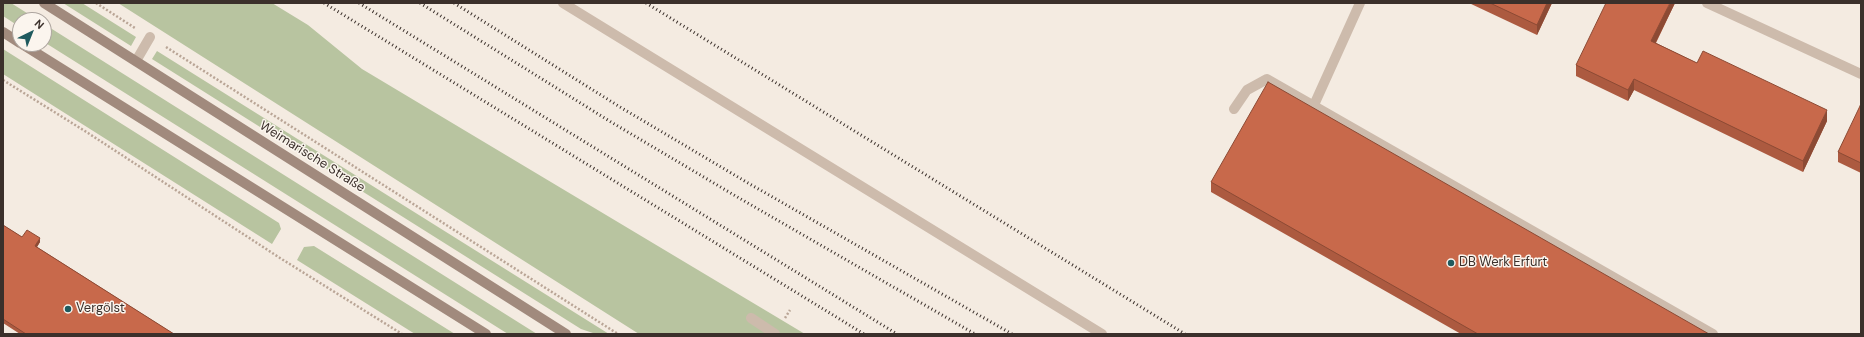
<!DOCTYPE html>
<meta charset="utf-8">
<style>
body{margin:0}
#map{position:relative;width:1864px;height:337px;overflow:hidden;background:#f4ebe1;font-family:"DM Sans",sans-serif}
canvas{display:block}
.frame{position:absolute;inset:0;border:4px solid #3b302b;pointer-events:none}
.north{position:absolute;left:12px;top:12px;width:40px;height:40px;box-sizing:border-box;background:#fbf5ee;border:1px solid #aea6a0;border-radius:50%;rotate:43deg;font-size:11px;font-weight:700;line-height:16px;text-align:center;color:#3b302b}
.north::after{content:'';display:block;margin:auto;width:14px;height:18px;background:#1f5a5e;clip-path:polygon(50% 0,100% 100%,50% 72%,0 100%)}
</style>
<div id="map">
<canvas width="1864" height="337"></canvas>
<div class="frame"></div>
<div class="north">N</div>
</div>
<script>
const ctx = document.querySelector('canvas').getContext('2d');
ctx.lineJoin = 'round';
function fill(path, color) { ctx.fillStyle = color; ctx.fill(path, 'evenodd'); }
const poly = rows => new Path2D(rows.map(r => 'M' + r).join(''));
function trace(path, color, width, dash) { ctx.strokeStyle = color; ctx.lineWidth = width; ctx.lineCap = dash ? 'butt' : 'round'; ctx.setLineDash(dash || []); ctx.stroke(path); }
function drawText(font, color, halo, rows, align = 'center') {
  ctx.font = font + ' "DM Sans",sans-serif'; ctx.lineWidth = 3; ctx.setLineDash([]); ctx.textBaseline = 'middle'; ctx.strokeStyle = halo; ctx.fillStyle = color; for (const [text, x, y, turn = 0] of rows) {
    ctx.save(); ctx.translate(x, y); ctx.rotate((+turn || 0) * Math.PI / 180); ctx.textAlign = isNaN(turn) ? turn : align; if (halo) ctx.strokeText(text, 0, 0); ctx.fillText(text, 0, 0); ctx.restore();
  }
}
fill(poly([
 [3,3,11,3,38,20,20,20,20,27,3,16],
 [63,3,82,3,136,37,131,46],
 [118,3,272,3,308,25,362,69,805,334,639,334],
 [44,24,292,180,537,334,508,334,44,42],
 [3,49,279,223,281,229,272,244,3,74],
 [157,51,609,334,596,334,581,329,152,59],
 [314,246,455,334,415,334,297,260,304,247]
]), '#b8c4a0');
trace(poly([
 [96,3,135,28],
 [166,47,618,334],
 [3,80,88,133,280,258,402,334],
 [785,318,790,310]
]), '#b9a596', 2.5, [2, 2]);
trace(poly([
 [563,3,1102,334],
 [1707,3,1861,74],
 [136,61,150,37],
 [1314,105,1360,3],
 [1234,109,1247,90,1267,79,1713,334],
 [751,318,775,334]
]), '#cdbbac', 10);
trace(poly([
 [44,3,566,334],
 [3,32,20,43],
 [22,44,486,334]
]), '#a18a7d', 10);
trace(poly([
 [324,3,864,334],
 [359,3,897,334],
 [420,3,611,122,739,198,975,334],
 [454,3,620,107,748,183,1012,334],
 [646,3,1185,334]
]), '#3b302b', 3, [1, 3]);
fill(poly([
 [1469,3,1552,3,1537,35],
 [1675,3,1656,43,1697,63,1827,121,1803,172,1634,90,1628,101,1576,76,1576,65],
 [1861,107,1861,173,1838,162,1838,152],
 [1211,182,1709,334,1461,334,1211,192],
 [3,225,22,237,40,242,37,247,174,334,20,334,3,323]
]), '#ac5a40');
fill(poly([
 [1547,3,1552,3,1537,35,1537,25],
 [1670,3,1675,3,1651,52,1651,41],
 [1634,79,1634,90,1628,101,1628,90],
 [1827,110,1827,121,1803,172,1803,161],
 [40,238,40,242,35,250,35,246]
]), '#8c4a34');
const building = poly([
 [1490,3,1547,3,1537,25,1490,3],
 [1606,3,1670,3,1651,41,1697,63,1703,51,1827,110,1803,161,1634,79,1628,90,1576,65,1606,3],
 [1268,82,1709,334,1478,334,1211,182,1268,82],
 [1860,106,1861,107,1861,163,1838,152,1860,106],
 [3,225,22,237,27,230,40,238,35,246,174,334,26,334,3,319,3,225]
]);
fill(building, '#c8694b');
trace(building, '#8c4a34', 1);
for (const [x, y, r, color] of [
 [1451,263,4,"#1f5a5e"],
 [68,309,4,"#1f5a5e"]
]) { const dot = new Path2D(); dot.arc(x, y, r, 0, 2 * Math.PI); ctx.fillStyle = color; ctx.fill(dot); trace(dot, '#fbf5ee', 1.5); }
drawText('13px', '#3b302b', '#fbf5ee', [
 ["Weimarische Straße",312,157,32]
]);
drawText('13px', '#3b302b', '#fbf5ee', [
 ["DB Werk Erfurt",1459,263],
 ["Vergölst",76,309]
], 'left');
</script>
